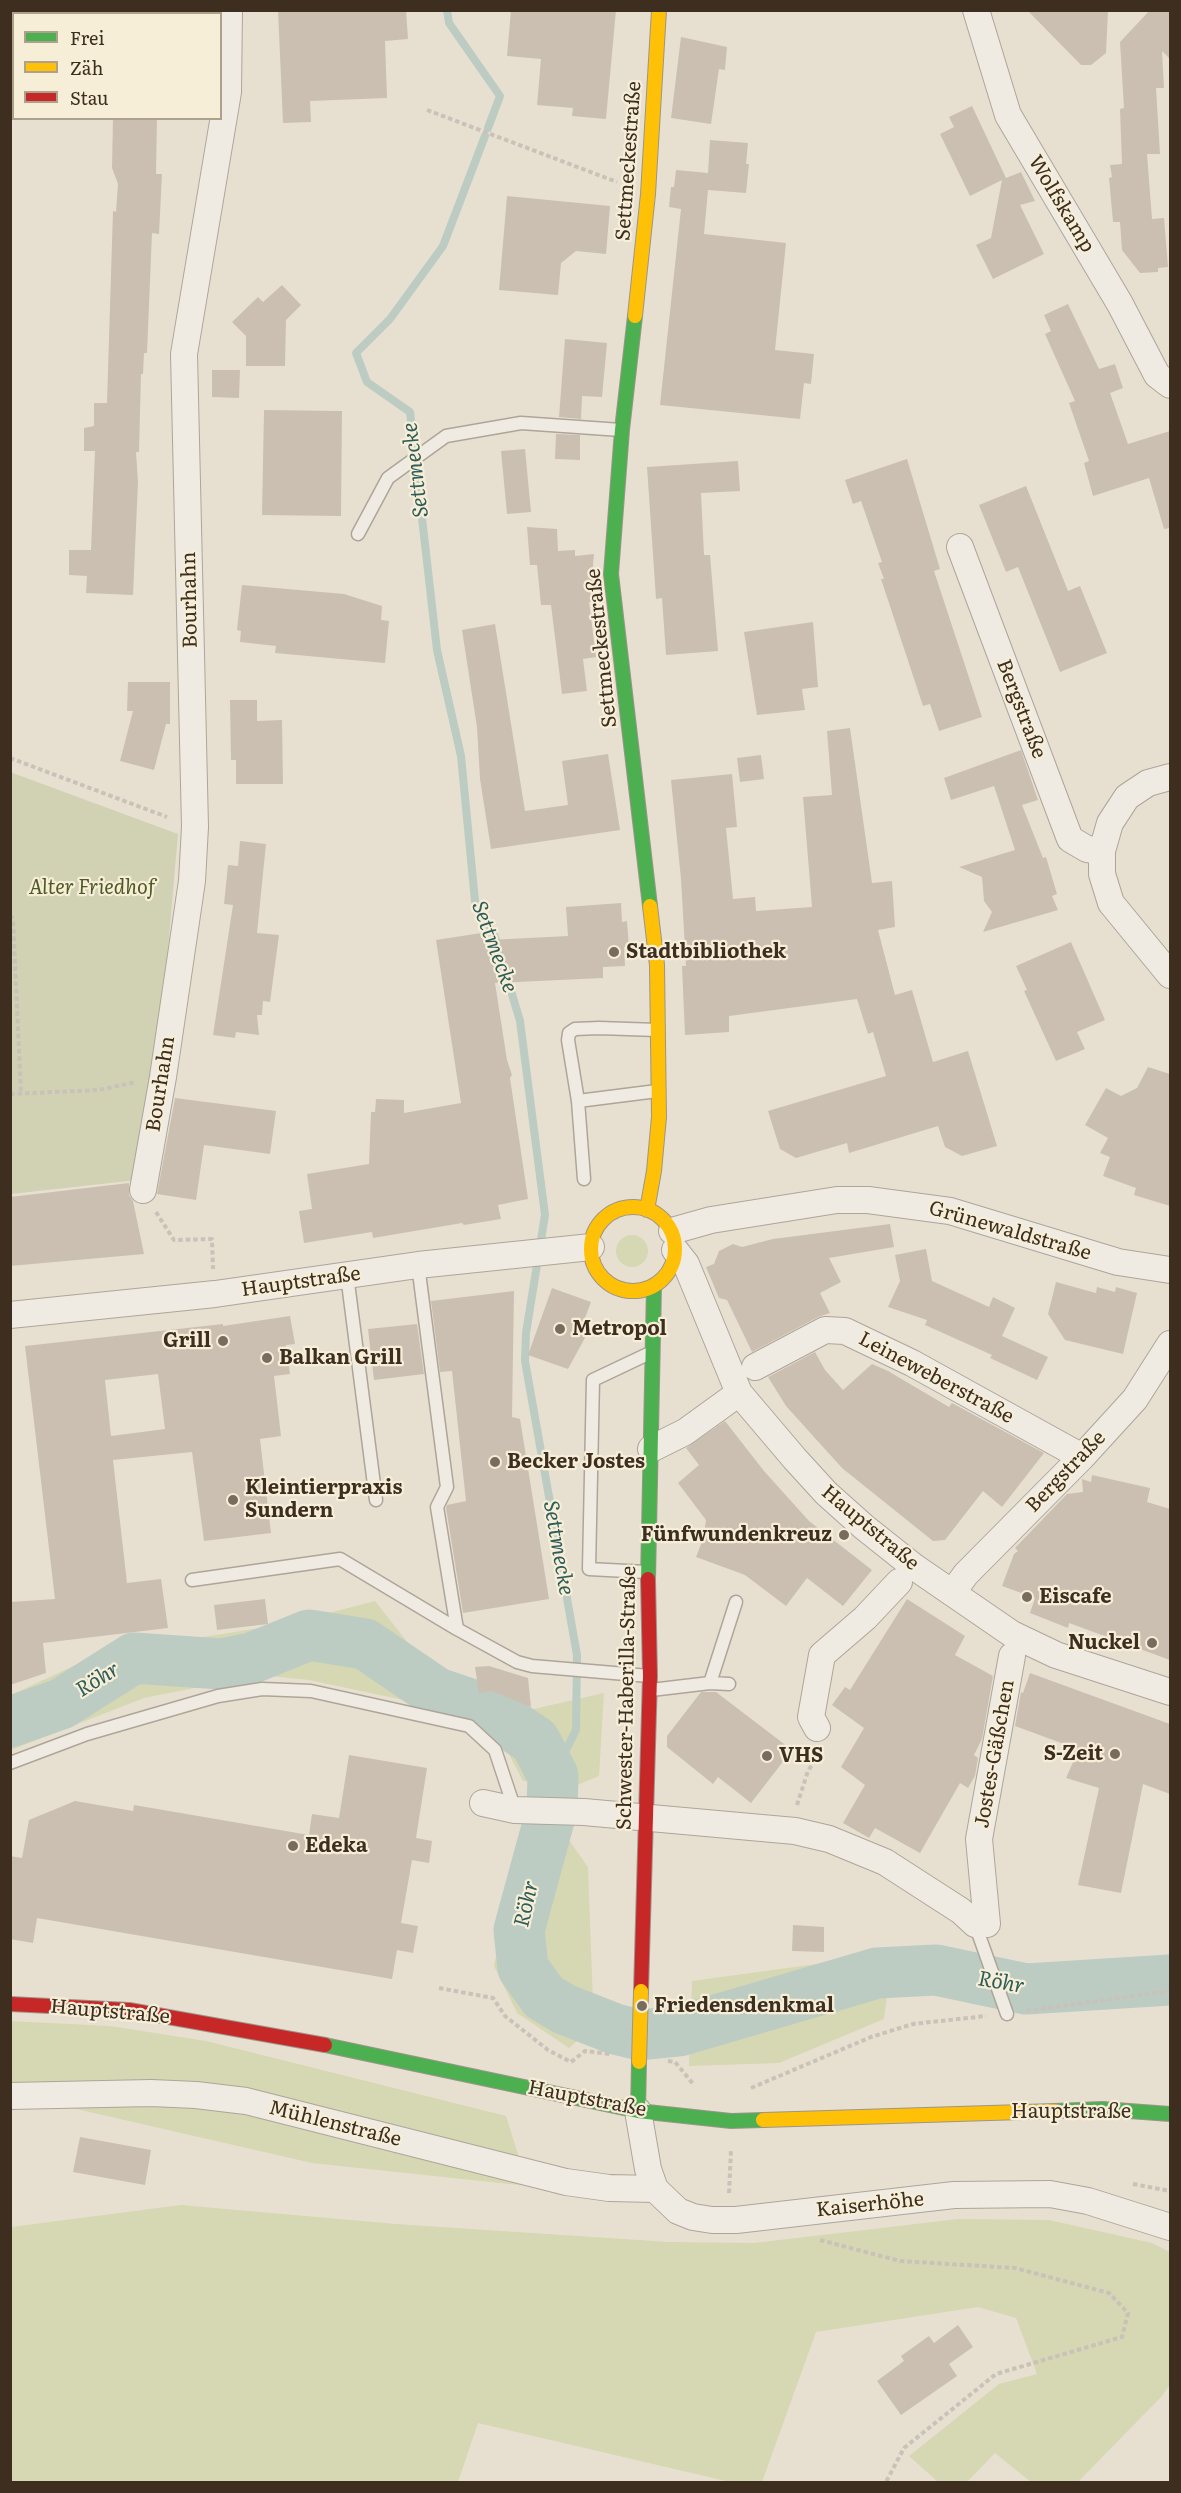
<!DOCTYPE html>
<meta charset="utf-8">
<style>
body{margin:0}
#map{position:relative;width:1181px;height:2493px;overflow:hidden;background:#e7e0d1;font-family:Literata,serif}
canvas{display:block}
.frame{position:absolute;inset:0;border:12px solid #3d2e20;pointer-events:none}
.legend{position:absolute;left:12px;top:12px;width:210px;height:108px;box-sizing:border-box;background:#f7eed8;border:2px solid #ada18e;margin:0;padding:8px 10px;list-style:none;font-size:18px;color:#3d2e20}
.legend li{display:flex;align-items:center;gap:12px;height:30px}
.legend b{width:30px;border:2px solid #ada18e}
</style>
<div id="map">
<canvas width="1181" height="2493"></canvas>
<div class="frame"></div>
<ul class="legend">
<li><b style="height:8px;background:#4caf50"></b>Frei</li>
<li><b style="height:8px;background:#ffc107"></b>Zäh</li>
<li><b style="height:8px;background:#c62828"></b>Stau</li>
</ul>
</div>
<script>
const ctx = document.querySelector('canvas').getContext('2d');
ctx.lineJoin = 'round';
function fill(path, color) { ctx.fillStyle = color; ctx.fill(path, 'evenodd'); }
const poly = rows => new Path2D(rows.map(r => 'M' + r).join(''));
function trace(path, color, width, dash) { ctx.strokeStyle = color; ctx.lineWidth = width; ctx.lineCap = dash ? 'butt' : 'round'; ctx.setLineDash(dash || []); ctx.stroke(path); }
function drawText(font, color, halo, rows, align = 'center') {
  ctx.font = font + ' Literata,serif'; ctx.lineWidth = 4.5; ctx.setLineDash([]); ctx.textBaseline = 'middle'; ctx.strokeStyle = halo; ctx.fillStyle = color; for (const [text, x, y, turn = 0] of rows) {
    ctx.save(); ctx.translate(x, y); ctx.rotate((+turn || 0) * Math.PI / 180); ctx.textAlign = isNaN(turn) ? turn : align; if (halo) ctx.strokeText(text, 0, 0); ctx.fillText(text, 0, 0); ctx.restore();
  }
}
fill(poly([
 '616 1251a16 16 0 1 1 32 0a16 16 0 1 1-32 0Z',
 [375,1601,438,1681,476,1697,525,1711,604,1693,599,1776,577,1785,523,1781,501,1739,470,1714,309,1680,260,1675,144,1698,11,1750,11,1695,99,1654,290,1623],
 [520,1832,566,1836,588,1867,593,2003,585,2034,569,2048,517,2013,494,1966],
 [926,1949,977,1961,986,2000,888,1989,884,2019,779,2063,689,2066,692,1981],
 [10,2021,110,2026,206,2041,506,2116,528,2186,312,2163,11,2094],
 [181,2205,396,2224,669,2242,754,2243,958,2219,1049,2220,1152,2243,1170,2252,1170,2384,1163,2395,1078,2482,1031,2482,995,2453,967,2482,938,2482,909,2456,999,2384,1037,2374,1016,2318,978,2307,816,2332,762,2482,730,2482,478,2423,458,2482,11,2482,11,2227]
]), '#d6d7b3');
fill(poly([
 [10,772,178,834,158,1065,137,1180,11,1194]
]), '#d1d1b3');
trace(poly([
 [447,10,449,23,500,96,488,128],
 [485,136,443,246,390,319,356,353,367,382,410,412,437,650,461,756,475,901,495,937,499,950],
 [506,974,520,1021,545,1215,526,1333,525,1361,577,1655,576,1730,553,1776]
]), '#bcccc2', 8);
trace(poly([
 [10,1722,61,1704,134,1658,221,1664,252,1658,309,1635,365,1644,437,1693,490,1711,535,1741,553,1776,552,1809,519,1930,523,1968,544,1997,564,2009,615,2029,640,2035,679,2031,877,1973,936,1970,1026,1989,1170,1980]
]), '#bcccc2', 51);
fill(poly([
 [278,10,406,10,408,39,385,41,387,98,310,101,311,122,283,123],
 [511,10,616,10,606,119,572,116,573,108,537,105,541,59,507,56],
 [1027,10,1108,10,1106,53,1091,65,1081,65],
 [1150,10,1170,10,1170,59,1162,51,1164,88,1156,88,1160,154,1147,154,1152,219,1164,218,1168,267,1158,268,1158,272,1140,273,1122,250,1120,222,1113,222,1109,178,1112,177,1110,165,1122,164,1120,109,1124,108,1120,42],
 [681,37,727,47,725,70,719,69,711,124,671,118],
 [972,106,1006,178,1021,172,1035,201,1020,205,1044,254,993,279,976,245,991,238,1002,180,970,196,940,134,954,127,949,117],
 [113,118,157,118,156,174,162,174,159,234,152,233,147,353,144,353,143,374,141,374,139,452,136,452,138,482,133,595,86,593,87,576,69,575,69,550,91,550,95,451,84,451,84,428,94,426,94,403,107,403,113,211,116,212,118,184,112,168],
 [710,140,748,143,746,164,749,164,746,193,708,190,704,234,786,243,775,350,814,354,811,384,804,383,800,419,660,405,681,209,669,207,671,187,674,187,676,170,708,173],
 [507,196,610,206,606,254,576,251,561,263,558,295,499,290],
 [282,285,301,305,286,320,285,366,246,366,246,336,232,322,258,297,263,302],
 [1068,304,1099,369,1115,364,1123,388,1110,393,1128,444,1170,431,1170,528,1164,529,1149,478,1093,496,1084,463,1089,461,1069,403,1075,401,1045,334,1051,331,1044,315],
 [565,339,607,343,602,397,582,396,581,419,559,417],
 [212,370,240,370,239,398,212,397],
 [264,410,342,411,341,516,262,515],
 [556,434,580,435,580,460,555,459],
 [525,449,531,512,507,514,501,451],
 [907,459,940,569,934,571,982,717,939,731,930,704,923,706,881,579,884,579,878,563,882,562,861,501,853,504,845,480],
 [738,461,740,491,701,493,704,555,710,555,718,651,666,655,662,598,656,599,647,467],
 [1026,486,1068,591,1080,586,1107,653,1060,672,1018,567,1006,572,979,505],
 [527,527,557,529,558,551,575,550,575,556,594,554,592,576,595,602,589,602,596,657,583,659,587,691,562,694,551,605,541,605,537,565,530,565],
 [242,585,344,594,382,606,381,620,389,621,385,663,275,653,276,646,240,642,241,631,237,630],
 [813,622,818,687,802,689,805,710,757,715,744,632],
 [495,624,525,811,568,805,562,761,608,754,620,830,491,849,480,779,477,727,462,630],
 [128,682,170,682,170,724,166,724,154,770,120,761,133,711,127,711],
 [230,700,257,700,257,721,282,720,283,784,236,784,236,760,231,760],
 [850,728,872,883,892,881,895,927,878,930,895,995,912,990,933,1062,968,1051,997,1146,962,1156,945,1147,938,1126,849,1153,847,1143,796,1158,780,1149,768,1111,886,1076,873,1032,868,1034,857,999,729,1016,729,1032,685,1035,682,966,686,966,681,879,671,780,732,774,737,827,726,828,733,899,755,897,756,911,812,907,803,797,832,795,827,731],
 [1021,750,1038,800,1022,805,1043,858,1046,857,1057,894,1052,896,1058,910,983,932,992,912,984,901,982,877,959,867,1015,850,994,786,951,800,944,778],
 [761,755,764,779,740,782,737,758],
 [240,841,266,844,257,933,279,935,270,1002,263,1001,262,1015,257,1015,259,1035,236,1032,235,1038,213,1035,233,905,224,904,228,865,238,866],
 [621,903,622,922,627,921,629,947,624,947,625,966,603,967,603,978,495,983,507,1060,512,1075,510,1078,528,1199,498,1205,501,1219,464,1225,462,1223,373,1238,372,1232,304,1243,299,1211,312,1209,307,1174,369,1164,371,1112,375,1112,376,1099,404,1100,404,1113,461,1103,436,940,488,932,489,940,568,936,566,907],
 [1071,942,1105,1020,1077,1032,1085,1049,1056,1061,1024,991,1027,990,1016,966],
 [1148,1067,1170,1074,1170,1206,1134,1195,1136,1188,1103,1176,1110,1157,1100,1153,1108,1138,1085,1125,1106,1088,1121,1096,1137,1088],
 [175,1098,276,1111,270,1154,204,1145,196,1200,157,1194],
 [129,1183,129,1195,133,1201,144,1254,10,1266,10,1197],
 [890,1224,894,1247,829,1258,841,1282,820,1293,830,1313,818,1317,752,1352,727,1300,719,1298,706,1267,714,1264,719,1251,733,1244,742,1247,773,1239],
 [926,1249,932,1281,989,1307,993,1297,1015,1308,1002,1336,1048,1357,1037,1380,990,1358,992,1355,925,1325,927,1320,888,1307,900,1281,895,1255],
 [1056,1282,1096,1293,1097,1287,1115,1292,1116,1287,1137,1293,1123,1354,1065,1340,1048,1314],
 [552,1288,591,1302,579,1334,586,1336,568,1369,528,1355],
 [514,1291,512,1417,520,1419,549,1599,463,1613,446,1508,447,1505,466,1501,452,1371,440,1372,431,1301],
 [290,1316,295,1344,286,1345,290,1374,274,1376,281,1436,260,1439,271,1533,204,1541,192,1452,113,1460,127,1583,161,1579,168,1628,43,1643,46,1673,10,1685,10,1602,55,1599,25,1346,223,1324,223,1326],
 [158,1374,165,1429,111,1436,105,1380],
 [417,1324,424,1374,374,1380,368,1329],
 [815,1352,825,1370,843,1390,872,1364,888,1371,949,1407,952,1403,1044,1453,1002,1507,983,1491,945,1540,933,1541,842,1468,786,1406,768,1377],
 [725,1421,764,1471,809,1521,872,1570,843,1606,807,1578,786,1606,745,1575,696,1557,703,1539,706,1520,678,1483,699,1465,686,1448],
 [1092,1475,1150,1488,1147,1502,1170,1509,1170,1660,1069,1623,1068,1628,1030,1613,1035,1598,1002,1586,1014,1554,1018,1551,1015,1548,1067,1494,1083,1492,1082,1479,1091,1482],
 [265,1599,268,1624,217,1630,214,1605],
 [907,1599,965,1636,955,1655,993,1676,982,1739,974,1755,978,1758,975,1776,968,1788,960,1783,920,1853,875,1828,869,1838,843,1823,865,1785,841,1767,864,1728,832,1705,845,1687,850,1690],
 [489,1666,528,1678,531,1707,492,1691,479,1693,475,1667],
 [1030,1673,1170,1724,1170,1794,1143,1784,1121,1893,1078,1885,1099,1788,1066,1778,1074,1760,1062,1756,1064,1744,1015,1726,1021,1692,1023,1693],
 [701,1692,716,1692,792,1750,751,1803,718,1777,713,1784,667,1747,667,1736],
 [349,1755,427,1768,416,1838,432,1841,429,1863,412,1860,401,1923,418,1926,413,1953,397,1950,392,1979,37,1918,33,1943,10,1939,10,1856,22,1858,29,1820,75,1801,133,1811,134,1805,309,1835,312,1814,339,1818],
 [793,1925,824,1927,824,1952,792,1951],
 [80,2137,151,2150,145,2185,73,2172],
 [958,2325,973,2347,949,2364,957,2376,901,2415,877,2381,904,2361,901,2356,929,2336,934,2343]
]), '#cbbfb2');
const lane = poly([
 [358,534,388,478,446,436,521,423,621,430],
 [578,1101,657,1091],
 [584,1179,578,1101,568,1040,569,1033,575,1029,599,1028,657,1030],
 [418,1265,447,1487,437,1507,457,1629,517,1662,532,1666,649,1676],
 [347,1275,376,1500],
 [646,1572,589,1569,593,1380,650,1353],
 [192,1580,340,1559,457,1629],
 [710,1683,736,1602],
 [651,1690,710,1683,729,1684],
 [10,1763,87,1734,218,1696,262,1689,311,1691,469,1726,495,1750,515,1810],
 [975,1924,1007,2014]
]);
const street = poly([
 [976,10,1008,115,1120,304,1157,375,1170,385],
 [960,547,1070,839,1087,849,1102,851],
 [1170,777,1148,783,1127,797,1110,823,1102,851,1102,874,1111,903,1170,975],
 [143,1190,163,1077,192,881,195,827,184,354,228,92,229,10],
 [672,1231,711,1220,837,1200,868,1200,950,1211,1118,1262,1170,1270],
 [675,1250,686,1264,739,1393,795,1459,826,1493,864,1527,913,1566,1012,1634,1056,1655,1170,1692],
 [10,1315,215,1294,418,1265,591,1247],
 [755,1367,825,1330,845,1331,912,1363,1082,1457],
 [651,1449,685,1432,739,1393],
 [952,1593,966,1574,1082,1457,1135,1399,1170,1344],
 [817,1728,811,1717,822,1655,865,1618,899,1582],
 [483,1803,515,1810,584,1812,795,1831,829,1839,885,1862,961,1911,975,1924],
 [987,1924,979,1839,1012,1656],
 [10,2096,151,2093,196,2095,246,2101,566,2182,609,2188,655,2189],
 [638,2111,648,2169,655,2189,678,2211,693,2217,712,2220,736,2220,954,2195,1050,2194,1088,2201,1170,2227]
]);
const fast = poly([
 [635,316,622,430,611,574,650,906],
 [648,1579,654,1286],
 [325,2045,638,2111,731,2121,763,2120],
 [638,2111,639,2062],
 [1055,2111,1102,2109,1170,2114]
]);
const slow = poly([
 [635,316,648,194,659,10],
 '591 1249a42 42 0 1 1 84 0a42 42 0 1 1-84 0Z',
 [647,1210,654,1171,659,1117,657,965,650,906],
 [763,2120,1055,2111]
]);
const jam = poly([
 [641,1991,650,1676,648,1579],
 [10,2004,129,2010,325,2045]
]);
trace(lane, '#ada599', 15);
trace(street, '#ada599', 28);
trace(fast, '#9c958a', 16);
trace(slow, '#9c958a', 16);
trace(jam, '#9c958a', 16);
trace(poly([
 [427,110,617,182],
 [10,758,167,817],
 [10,915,13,919,21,1094],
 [10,1094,99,1090,136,1082],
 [156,1212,174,1240,212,1239,213,1269],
 [797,1805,808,1771,819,1754],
 [439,1988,493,1998,505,2016,548,2050,571,2062,585,2051,610,2054],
 [1026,2011,1170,1991],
 [668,2061,675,2062,694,2085],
 [751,2088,871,2037,913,2024,986,2016],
 [1133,2184,1170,2191],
 [729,2193,731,2150],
 [820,2240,900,2261,1015,2268,1109,2293,1128,2313,1122,2337,996,2374,904,2448,886,2482]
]), '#c8c2b9', 4, [4.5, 3]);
trace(lane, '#efebe3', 12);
trace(street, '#efebe3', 26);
trace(fast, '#4caf50', 14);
trace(slow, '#ffc107', 14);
trace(jam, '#c62828', 14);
const slowBridge = poly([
 [639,2062,641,1991]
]);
trace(slowBridge, '#9c958a', 16, []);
trace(slowBridge, '#ffc107', 14);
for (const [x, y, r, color] of [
 [614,952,6,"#786c5e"],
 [560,1329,6,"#786c5e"],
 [223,1341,6,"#786c5e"],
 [267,1358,6,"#786c5e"],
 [495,1462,6,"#786c5e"],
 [233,1500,6,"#786c5e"],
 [844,1535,6,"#786c5e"],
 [1027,1597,6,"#786c5e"],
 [1152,1643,6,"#786c5e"],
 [1115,1754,6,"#786c5e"],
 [767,1756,6,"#786c5e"],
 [293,1846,6,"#786c5e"],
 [642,2006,6,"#786c5e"]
]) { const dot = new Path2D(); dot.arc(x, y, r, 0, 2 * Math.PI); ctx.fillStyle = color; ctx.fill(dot); trace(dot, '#f7eed8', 2); }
drawText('20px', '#3d2e20', '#f7eed8', [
 ["Settmeckestraße",629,161,-86],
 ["Wolfskamp",1061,204,59],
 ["Bourhahn",190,600,-91],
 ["Settmeckestraße",602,648,-96],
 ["Bergstraße",1021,709,69],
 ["Bourhahn",161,1084,-81],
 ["Grünewaldstraße",1010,1231,16],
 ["Hauptstraße",301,1282,-8],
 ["Leineweberstraße",936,1378,28],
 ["Bergstraße",1066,1472,-46],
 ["Hauptstraße",870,1528,40],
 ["Schwester-Haberilla-Straße",627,1698,-89],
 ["Jostes-Gäßchen",995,1754,-80],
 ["Hauptstraße",110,2012,5],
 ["Hauptstraße",587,2099,11],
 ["Hauptstraße",1071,2112],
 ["Mühlenstraße",335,2124,14],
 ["Kaiserhöhe",870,2205,-6]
]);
drawText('italic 20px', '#4d5a26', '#f7eed8', [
 ["Alter Friedhof",92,888]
]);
drawText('bold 20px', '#3d2e20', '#f7eed8', [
 ["Stadtbibliothek",626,952],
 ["Metropol",572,1329],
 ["Grill",211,1341,"right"],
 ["Balkan Grill",279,1358],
 ["Becker Jostes",507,1462],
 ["Kleintierpraxis",245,1488],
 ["Sundern",245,1511],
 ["Fünfwundenkreuz",832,1535,"right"],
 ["Eiscafe",1039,1597],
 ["Nuckel",1140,1643,"right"],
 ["S-Zeit",1103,1754,"right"],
 ["VHS",779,1756],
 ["Edeka",305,1846],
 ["Friedensdenkmal",654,2006]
], 'left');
drawText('italic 21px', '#2f5d5a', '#f7eed8', [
 ["Settmecke",416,470,-97],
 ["Settmecke",494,947,70],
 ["Settmecke",558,1548,80],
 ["Röhr",98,1680,-32],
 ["Röhr",527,1904,-77],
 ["Röhr",1001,1983,10]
]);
</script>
